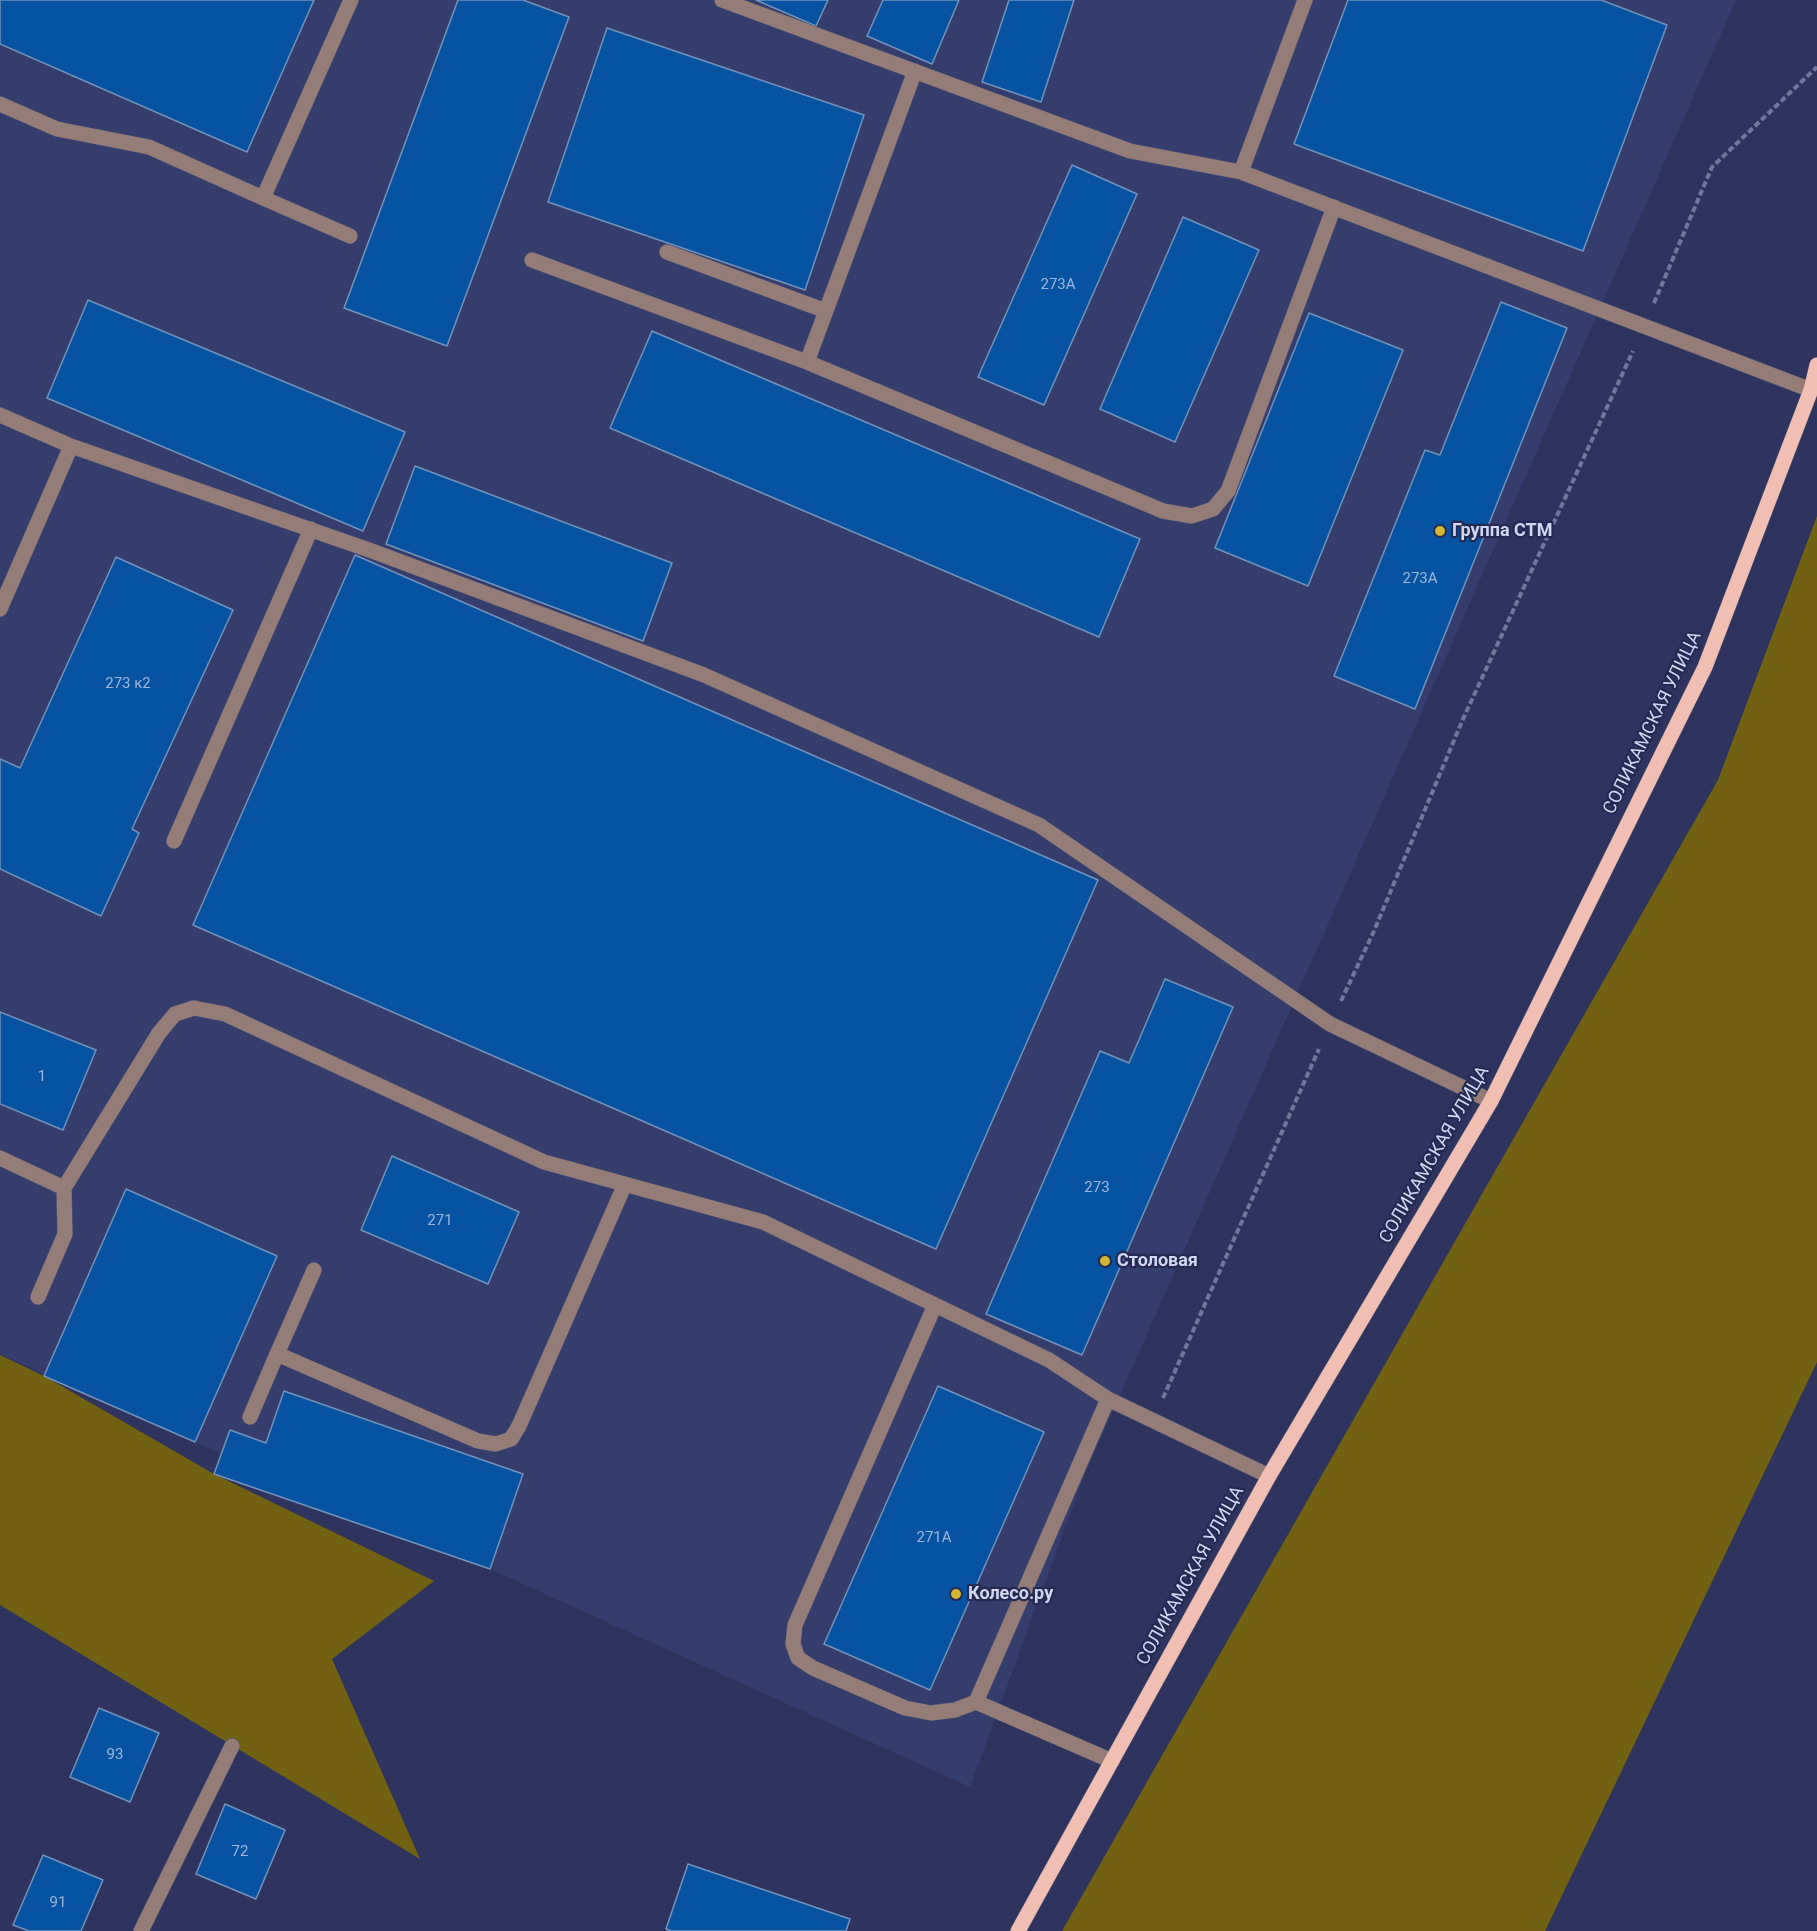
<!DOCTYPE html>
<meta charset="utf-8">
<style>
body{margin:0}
canvas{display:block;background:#2e345d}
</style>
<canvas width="1817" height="1931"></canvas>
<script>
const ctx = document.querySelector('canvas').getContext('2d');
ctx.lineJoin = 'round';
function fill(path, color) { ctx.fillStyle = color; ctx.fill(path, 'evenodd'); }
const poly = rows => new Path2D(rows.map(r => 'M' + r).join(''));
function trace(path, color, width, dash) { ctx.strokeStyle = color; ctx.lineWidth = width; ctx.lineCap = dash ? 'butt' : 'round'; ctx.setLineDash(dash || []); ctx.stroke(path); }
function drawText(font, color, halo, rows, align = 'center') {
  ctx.font = font + ' Roboto,sans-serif'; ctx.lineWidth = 4.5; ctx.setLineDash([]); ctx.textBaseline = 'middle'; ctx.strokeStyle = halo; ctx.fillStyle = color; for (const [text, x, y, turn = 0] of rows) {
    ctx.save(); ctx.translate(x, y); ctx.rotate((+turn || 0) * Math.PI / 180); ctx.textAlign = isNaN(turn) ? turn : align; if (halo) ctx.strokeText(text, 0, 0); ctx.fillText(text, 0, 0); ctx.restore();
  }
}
fill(poly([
 [0,0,1736,0,1083,1479,970,1787,490,1569,195,1442,0,1354]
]), '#353d6c');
fill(poly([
 [1817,516,1817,1362,1545,1931,1062,1931,1718,780],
 [0,1355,44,1376,214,1474,434,1581,332,1659,420,1859,0,1605]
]), '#736112');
const building = poly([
 [0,0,314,0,247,152,0,44,0,0],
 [458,0,523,0,569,17,447,346,344,308,458,0],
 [756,0,828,0,816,26,756,0],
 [883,0,959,0,932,64,867,36,883,0],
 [1009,0,1074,0,1041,102,982,82,1009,0],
 [1348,0,1601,0,1667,25,1583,251,1294,144,1348,0],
 [607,28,864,115,805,290,548,202,607,28],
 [1072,165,1137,194,1044,405,978,377,1072,165],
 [1183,217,1259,250,1175,442,1100,409,1183,217],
 [88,300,405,432,363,531,47,398,88,300],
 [1501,302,1567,328,1415,709,1334,676,1425,450,1440,455,1501,302],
 [1309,313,1403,350,1308,586,1215,548,1309,313],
 [652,331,1140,539,1099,637,610,428,652,331],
 [415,466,672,563,643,641,386,544,415,466],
 [355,555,1098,880,936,1249,193,925,355,555],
 [116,557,233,610,132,829,139,833,101,916,0,869,0,759,20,768,116,557],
 [1165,979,1233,1007,1082,1355,986,1314,1100,1051,1129,1063,1165,979],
 [0,1012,96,1050,63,1130,0,1104,0,1012],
 [392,1156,519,1212,488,1284,361,1230,392,1156],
 [126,1189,277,1256,195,1442,44,1376,126,1189],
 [938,1386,1044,1432,930,1690,824,1644,938,1386],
 [284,1391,523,1474,490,1569,214,1474,230,1430,266,1443,284,1391],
 [99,1708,159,1733,130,1802,70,1777,99,1708],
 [225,1804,285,1830,256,1899,196,1874,225,1804],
 [43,1855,103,1880,81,1931,29,1931,13,1925,43,1855],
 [688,1864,850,1919,846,1931,672,1931,666,1929,688,1864]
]);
fill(building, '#0653a2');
trace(building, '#7393bc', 1.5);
const minor = poly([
 [722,0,1130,151,1241,172,1811,390],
 [0,104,57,129,149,147,263,198,351,0],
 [1241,172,1305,0],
 [263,198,350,236],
 [667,252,826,311],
 [532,260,807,362,1163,511,1192,516,1213,509,1228,491,1334,207],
 [807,362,915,71],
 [0,415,71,446,372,551,704,675,1039,825,1330,1024,1491,1101],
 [0,609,71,446],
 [174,841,311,529],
 [0,1158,64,1188,159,1033,175,1014,194,1008,225,1014,544,1162,763,1222,1049,1360,1108,1399,1269,1476],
 [314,1270,277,1354,478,1441,496,1444,511,1439,519,1426,625,1184],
 [38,1297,65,1234,64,1188],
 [935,1305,795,1625,793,1644,798,1658,813,1668,905,1708,931,1713,955,1710,976,1702],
 [1108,1399,976,1702,1112,1761],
 [250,1417,277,1354],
 [141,1931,232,1746]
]);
const major = poly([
 [1018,1931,1269,1476,1491,1101,1705,667,1811,390,1817,365]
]);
trace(minor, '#4b5178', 16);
trace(major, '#4b5178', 16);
trace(poly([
 [1654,303,1712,167,1817,67],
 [1341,1001,1374,931,1463,719,1633,351],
 [1163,1398,1319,1049]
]), '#71779a', 4, [6, 3]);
trace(minor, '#957c76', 15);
trace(major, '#f1bfb2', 15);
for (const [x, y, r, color] of [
 [1440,531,6,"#d4b635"],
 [1105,1261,6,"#d4b635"],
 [956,1594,6,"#d4b635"]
]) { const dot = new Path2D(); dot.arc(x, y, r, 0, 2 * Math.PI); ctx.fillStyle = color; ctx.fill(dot); trace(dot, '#242a51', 2); }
drawText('15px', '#9eb6dd', null, [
 ["273А",1058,285],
 ["273А",1420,579],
 ["273 к2",128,684],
 ["1",42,1077],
 ["273",1097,1188],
 ["271",440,1221],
 ["271А",934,1538],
 ["93",115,1755],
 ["72",240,1852],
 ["91",58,1903]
]);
drawText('bold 18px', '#d1d7f1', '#242a51', [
 ["Группа СТМ",1452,531],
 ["Столовая",1117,1261],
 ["Колесо.ру",968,1594]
], 'left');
drawText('18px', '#d1d7f1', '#242a51', [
 ["СОЛИКАМСКАЯ УЛИЦА",1653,723,-64],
 ["СОЛИКАМСКАЯ УЛИЦА",1435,1155,-60],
 ["СОЛИКАМСКАЯ УЛИЦА",1191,1576,-61]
]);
</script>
